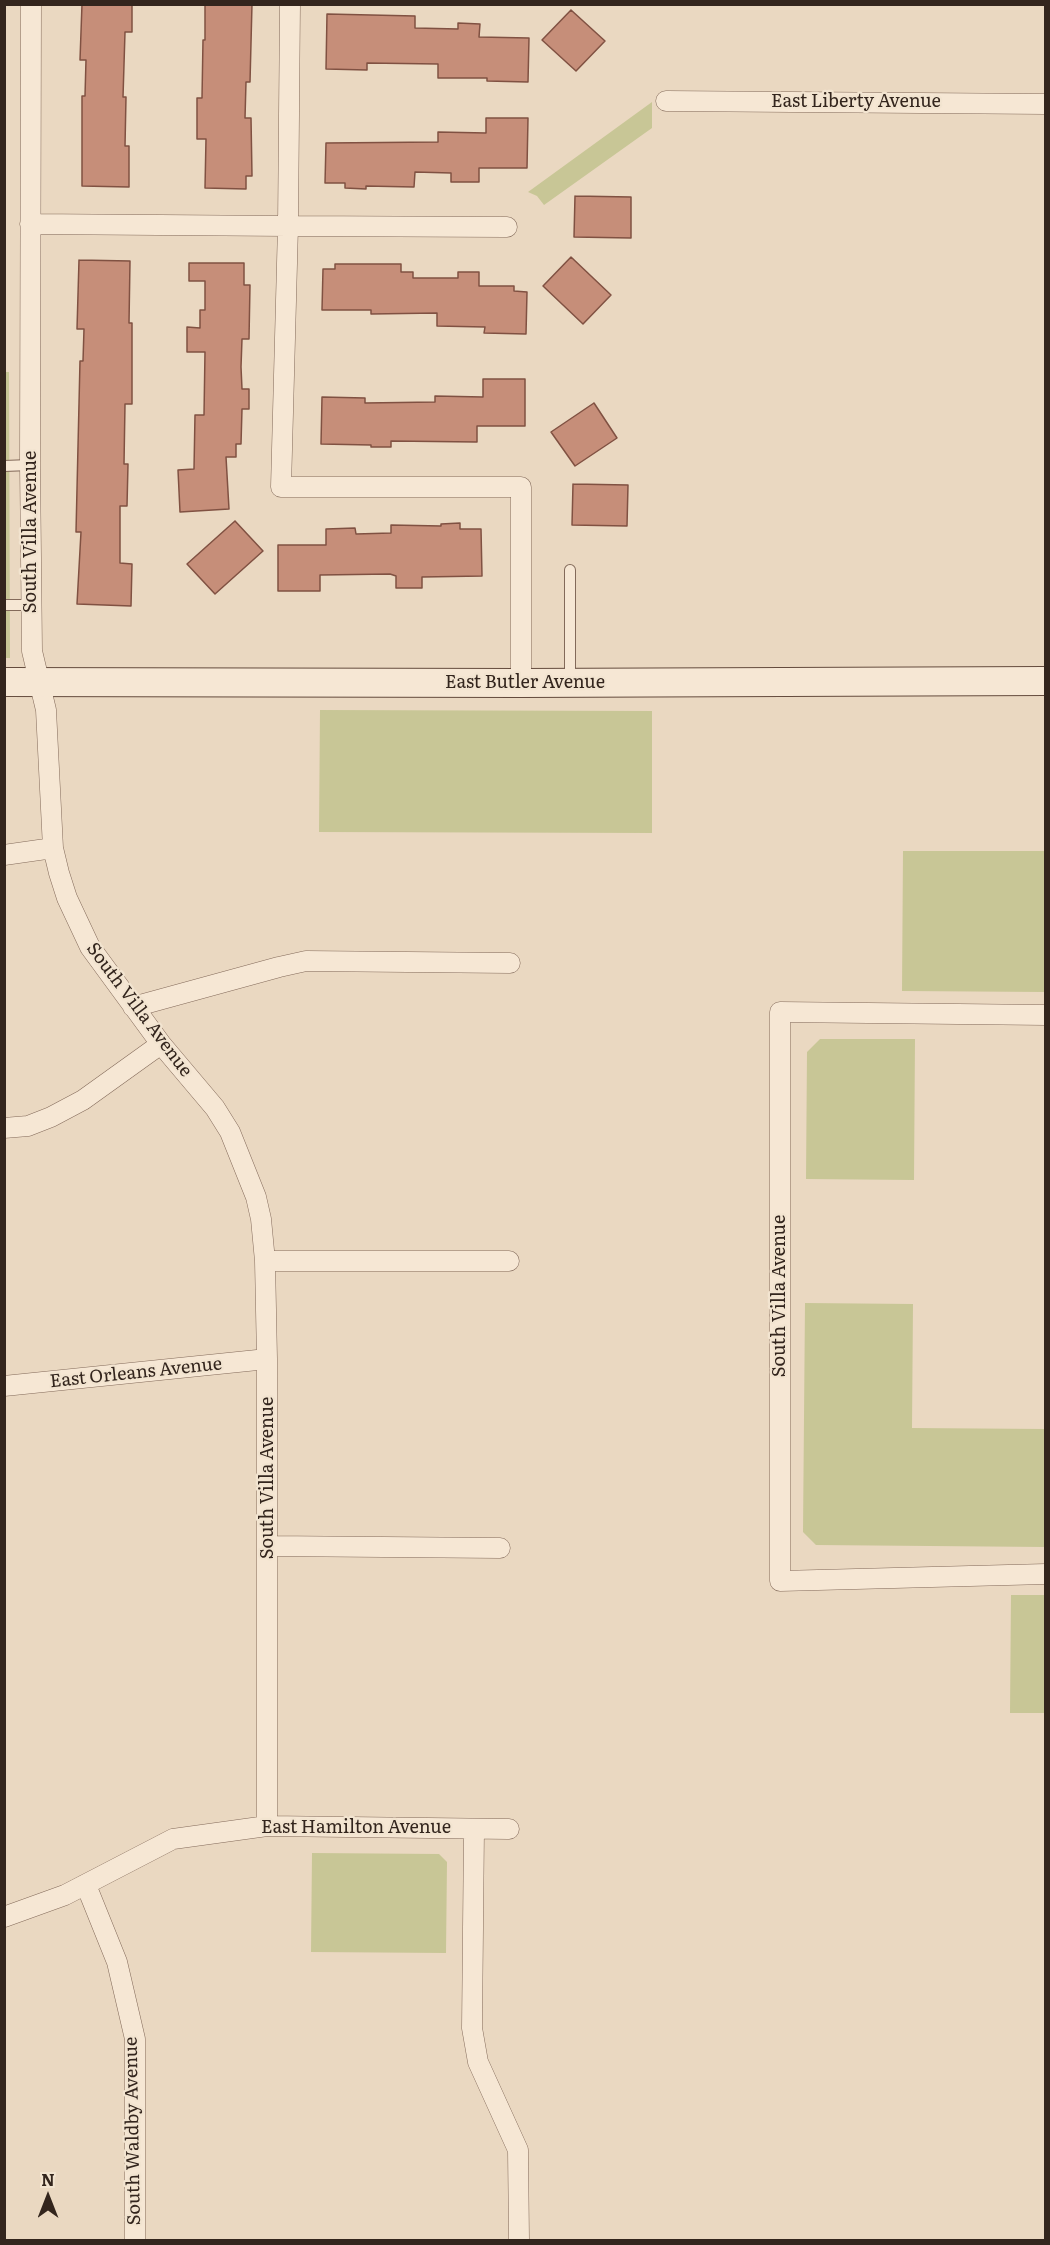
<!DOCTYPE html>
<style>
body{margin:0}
#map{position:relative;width:1050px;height:2245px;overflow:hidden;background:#ead8c1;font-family:Literata,serif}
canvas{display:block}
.frame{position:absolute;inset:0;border:6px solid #33251d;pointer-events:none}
.north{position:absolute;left:18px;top:2167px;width:60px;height:60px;-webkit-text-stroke:4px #f2e4d0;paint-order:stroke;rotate:0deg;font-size:16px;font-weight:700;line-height:24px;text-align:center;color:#33251d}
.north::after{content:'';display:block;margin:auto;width:21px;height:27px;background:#33251d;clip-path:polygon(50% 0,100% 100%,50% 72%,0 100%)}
</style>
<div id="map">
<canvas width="1050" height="2245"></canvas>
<div class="frame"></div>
<div class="north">N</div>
</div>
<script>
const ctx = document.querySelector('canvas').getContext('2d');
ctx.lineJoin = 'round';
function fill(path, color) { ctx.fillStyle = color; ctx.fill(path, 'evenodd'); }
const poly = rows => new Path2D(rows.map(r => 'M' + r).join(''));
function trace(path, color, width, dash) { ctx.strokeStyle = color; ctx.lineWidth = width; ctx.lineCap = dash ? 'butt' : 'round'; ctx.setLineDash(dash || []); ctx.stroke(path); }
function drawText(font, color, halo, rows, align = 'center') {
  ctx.font = font + ' Literata,serif'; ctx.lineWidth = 4.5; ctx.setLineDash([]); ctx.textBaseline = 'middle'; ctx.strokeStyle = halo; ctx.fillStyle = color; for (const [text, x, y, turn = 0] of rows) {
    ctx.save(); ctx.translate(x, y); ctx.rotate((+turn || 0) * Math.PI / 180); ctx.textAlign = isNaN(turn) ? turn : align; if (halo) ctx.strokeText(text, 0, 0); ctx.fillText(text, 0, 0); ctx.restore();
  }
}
fill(poly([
 [652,102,652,128,544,205,537,196,528,192],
 [5,372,9,372,10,658,5,658],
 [320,710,652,711,652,833,319,832],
 [903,851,1045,851,1045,992,902,991],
 [820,1039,915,1039,914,1180,806,1179,807,1052],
 [805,1303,913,1304,912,1428,1045,1429,1045,1547,816,1545,803,1532],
 [1011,1595,1045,1595,1045,1713,1010,1713],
 [312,1853,439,1854,447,1862,446,1953,311,1952]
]), '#c8c696');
const building = poly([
 [82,4,132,4,132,32,125,32,123,97,126,97,125,146,129,146,129,187,82,186,82,96,85,96,86,60,80,60,82,4],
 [205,4,252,4,250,82,246,82,245,118,251,118,252,176,246,176,246,189,205,188,206,139,197,139,197,98,202,98,203,40,205,40,205,4],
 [571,10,605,41,576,71,542,40,571,10],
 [327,14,415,16,415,28,458,29,458,23,480,24,479,37,529,38,528,82,487,81,487,78,438,78,438,64,367,63,367,70,326,69,327,14],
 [486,118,528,118,527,168,479,168,479,182,451,182,451,173,415,172,414,187,366,186,366,189,345,188,345,183,325,183,326,143,438,142,438,132,486,133,486,118],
 [575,196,631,197,631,238,574,237,575,196],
 [571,257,611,295,583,324,543,286,571,257],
 [79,260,130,261,129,323,132,323,132,404,125,404,124,464,128,464,127,506,120,506,120,563,132,564,131,606,77,604,81,532,76,532,80,361,83,361,84,329,77,329,79,260],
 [189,263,244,263,244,285,250,285,249,339,242,339,241,367,242,389,249,389,249,409,242,409,241,444,236,444,236,457,226,457,229,509,180,512,178,470,194,469,195,415,204,415,205,352,187,352,187,327,200,328,200,310,205,310,205,281,189,281,189,263],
 [335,264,401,264,401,272,413,272,413,278,458,278,458,272,479,272,479,286,514,286,514,291,527,292,526,334,484,333,485,327,437,326,437,313,371,314,371,310,322,310,323,269,335,269,335,264],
 [483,379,525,379,525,426,477,426,477,442,391,441,391,447,371,447,371,445,321,444,322,397,365,398,365,403,435,402,435,396,483,397,483,379],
 [594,403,617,438,575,466,551,432,594,403],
 [573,484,628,485,627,526,572,525,573,484],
 [235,521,263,551,215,594,187,564,235,521],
 [460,523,460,529,481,529,482,576,422,577,422,588,396,588,396,576,390,574,320,575,320,591,278,591,278,545,326,545,326,529,355,528,356,534,391,533,391,525,441,526,441,524,460,523]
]);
fill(building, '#c68e79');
trace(building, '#805142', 1.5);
const lane = poly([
 [4,466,30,465],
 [570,570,570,683],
 [4,605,31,605]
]);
const street = poly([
 [31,4,30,465,32,651,46,710,53,848,59,873,67,898,90,947,161,1044,215,1108,230,1132,256,1197,261,1219,265,1261,267,1359,267,1826],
 [666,101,1046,104],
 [30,224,288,226,290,4],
 [507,227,288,226,281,487,521,487,521,683],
 [4,855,53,848],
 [133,1007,279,967,306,961,510,963],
 [1046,1015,780,1012,780,1581,1046,1574],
 [4,1128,28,1126,51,1117,83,1100,161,1044],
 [265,1261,509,1261],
 [4,1386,267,1359],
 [268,1546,500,1548],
 [474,1829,472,2028,478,2062,518,2150,519,2240],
 [86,1885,117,1962,135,2039,135,2240],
 [4,1917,65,1895,173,1839,267,1826,509,1829]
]);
const secondary = poly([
 [4,682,521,683,1046,681]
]);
trace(lane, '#836a5a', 12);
trace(street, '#836a5a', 21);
trace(secondary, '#644b3d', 30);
trace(lane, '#f6e7d4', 10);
trace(street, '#f6e7d4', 20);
trace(secondary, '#f6e7d4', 28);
drawText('18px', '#33251d', '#f2e4d0', [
 ["East Liberty Avenue",856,102],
 ["South Villa Avenue",31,532,-90],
 ["East Butler Avenue",525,683],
 ["South Villa Avenue",139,1010,53],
 ["South Villa Avenue",780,1296,-90],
 ["East Orleans Avenue",136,1373,-6],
 ["South Villa Avenue",268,1478,-90],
 ["East Hamilton Avenue",356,1828],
 ["South Waldby Avenue",133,2131,-91]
]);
</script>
